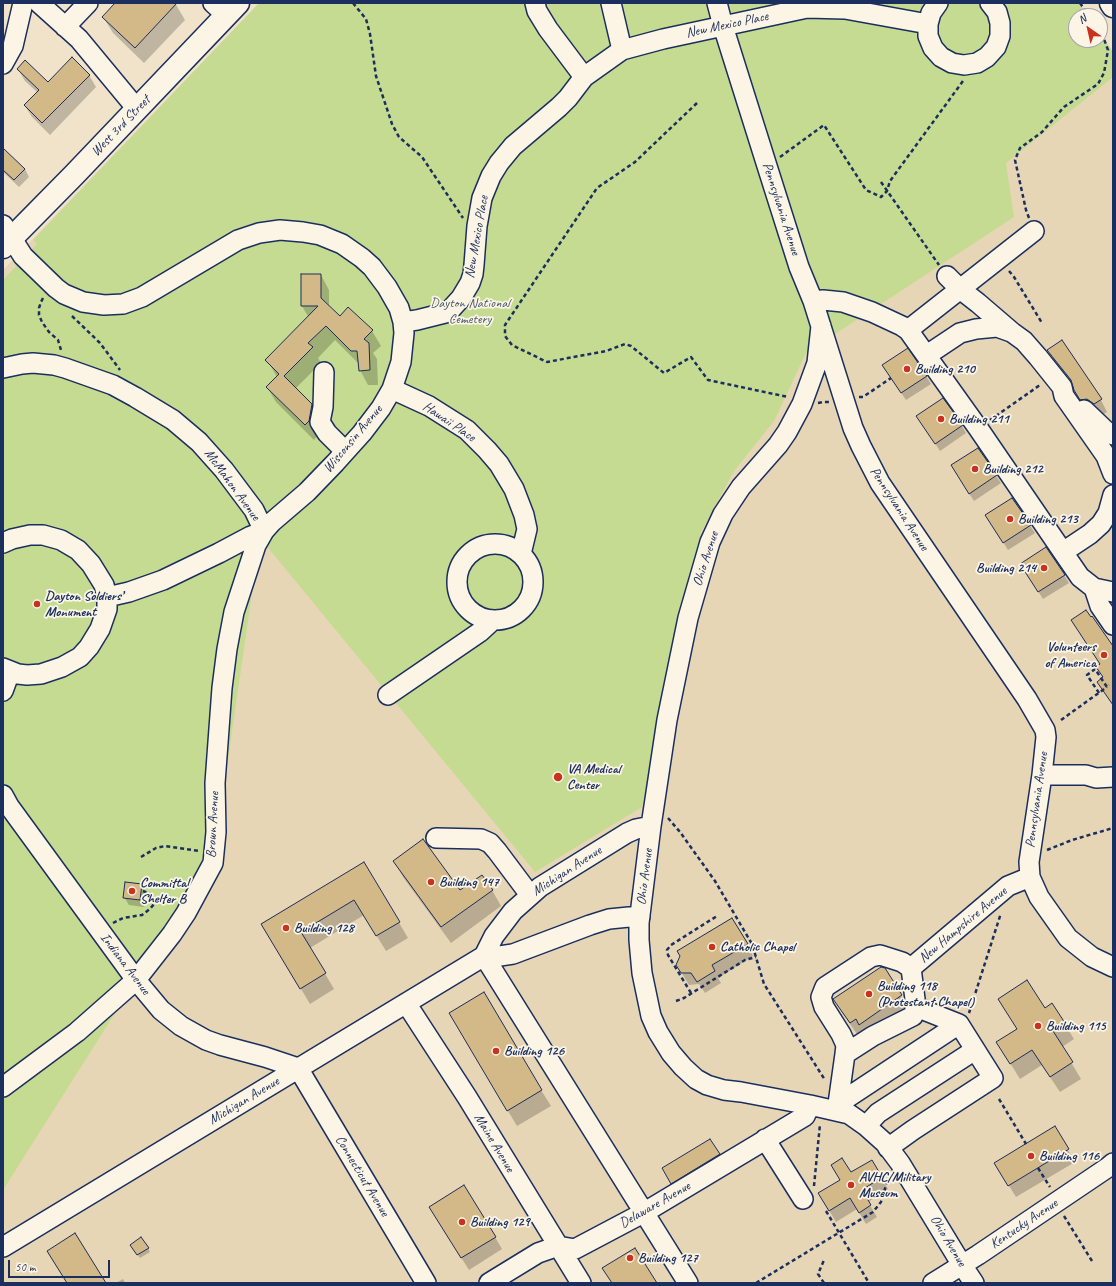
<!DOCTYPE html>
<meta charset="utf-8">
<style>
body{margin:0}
#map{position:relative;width:1116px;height:1286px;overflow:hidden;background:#f0e3c9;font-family:Caveat,sans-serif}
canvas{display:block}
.frame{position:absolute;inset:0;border:4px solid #1b2f5e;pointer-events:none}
.north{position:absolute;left:1068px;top:8px;width:40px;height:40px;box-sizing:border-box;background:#fcf5e5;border:1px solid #a2a6af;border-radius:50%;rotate:326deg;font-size:11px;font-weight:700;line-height:16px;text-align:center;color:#1b2f5e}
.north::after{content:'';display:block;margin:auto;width:14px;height:18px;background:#c8321e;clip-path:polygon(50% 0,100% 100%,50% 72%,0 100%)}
.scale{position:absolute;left:8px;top:1260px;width:102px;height:18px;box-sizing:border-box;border:2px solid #1b2f5e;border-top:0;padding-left:5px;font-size:12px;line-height:14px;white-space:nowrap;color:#1b2f5e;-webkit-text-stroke:3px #fcf5e5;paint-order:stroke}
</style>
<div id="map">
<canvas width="1116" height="1286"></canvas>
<div class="frame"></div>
<div class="north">N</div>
<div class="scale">50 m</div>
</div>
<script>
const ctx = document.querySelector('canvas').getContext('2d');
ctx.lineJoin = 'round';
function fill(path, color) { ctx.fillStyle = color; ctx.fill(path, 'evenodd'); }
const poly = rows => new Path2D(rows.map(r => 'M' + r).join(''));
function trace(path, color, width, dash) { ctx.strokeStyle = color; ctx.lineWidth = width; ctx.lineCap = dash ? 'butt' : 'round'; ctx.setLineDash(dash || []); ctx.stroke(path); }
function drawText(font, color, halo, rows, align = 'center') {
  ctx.font = font + ' Caveat,sans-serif'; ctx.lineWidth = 3.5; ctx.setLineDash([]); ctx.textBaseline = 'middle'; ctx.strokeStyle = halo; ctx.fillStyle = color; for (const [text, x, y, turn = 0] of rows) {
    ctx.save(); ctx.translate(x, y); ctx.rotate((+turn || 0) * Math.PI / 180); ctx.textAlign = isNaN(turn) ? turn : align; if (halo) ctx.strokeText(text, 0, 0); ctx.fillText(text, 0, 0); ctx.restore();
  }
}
fill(poly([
 [259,3,1079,3,1088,16,1076,16,1076,40,1100,40,1100,33,1113,52,1113,1283,3,1283,3,270]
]), '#e7d6b6');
fill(poly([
 [259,3,1079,3,1088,16,1076,16,1076,40,1100,40,1100,33,1113,52,1113,77,1006,163,1014,217,806,353,774,421,734,471,701,532,642,807,535,872,260,538,213,863,136,980,3,1190,3,280,37,244,33,240]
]), '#c5db91');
fill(poly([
 [117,3,175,3,185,20,144,63,113,33,103,17],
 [18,69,48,83,89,75,96,87,50,135,32,117,25,106,38,93,25,81],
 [3,155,25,169,29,177,19,187,3,172],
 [302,275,321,275,329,290,329,307,340,317,372,331,381,346,373,353,377,359,378,385,368,385,360,370,359,364,335,340,318,358,321,363,295,389,311,404,320,420,317,436,314,440,276,402,267,387,277,377,267,360,309,318,302,306],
 [1049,350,1101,400,1107,412,1101,416,1082,402,1073,385,1055,362],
 [888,373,926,376,931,384,906,400],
 [922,423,962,426,966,433,940,451],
 [978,449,1001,483,974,501,956,473],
 [1012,499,1035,533,1008,550,991,523],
 [1026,572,1064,575,1069,583,1043,599],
 [394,861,460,892,492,890,501,906,451,943,403,877],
 [364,863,408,938,386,951,364,915,310,948,334,989,310,1004,272,940],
 [141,885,146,893,144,907,129,905,124,897],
 [747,944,753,956,718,978,721,983,705,993,699,984,689,985,677,965],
 [885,969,908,1008,867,1036,864,1031,857,1034,841,1011],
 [1052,1004,1074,1039,1062,1047,1081,1079,1060,1092,1042,1065,1020,1079,1007,1058,1018,1030],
 [459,1029,541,1090,551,1106,517,1126],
 [1054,1127,1075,1162,1016,1197,995,1163],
 [710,1140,725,1167,679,1195,663,1168],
 [871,1161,888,1189,868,1202,877,1217,866,1224,857,1209,836,1222,826,1205,850,1174],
 [437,1219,495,1237,502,1249,469,1270],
 [133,1248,148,1248,150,1252,140,1258],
 [123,1279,125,1283,116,1283]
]), '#0003');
const building = poly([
 [115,3,177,3,135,48,102,17,115,3],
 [72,57,90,75,42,123,24,105,39,90,17,69,25,60,48,82,72,57],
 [3,148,25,169,14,180,3,170,3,148],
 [301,274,321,274,321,298,340,316,348,307,373,330,364,339,369,343,370,370,359,371,357,351,351,351,326,326,308,343,313,347,284,376,312,404,309,421,305,425,266,387,279,374,265,360,318,306,301,306,301,274],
 [1062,340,1102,399,1094,404,1087,399,1080,400,1074,390,1071,380,1047,350,1062,340],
 [908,348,927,376,901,393,882,365,908,348],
 [943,398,963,425,935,444,916,416,943,398],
 [978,448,997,475,969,494,951,465,978,448],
 [1012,498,1031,525,1003,543,985,515,1012,498],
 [1046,547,1065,575,1038,592,1020,564,1046,547],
 [1086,610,1091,617,1092,616,1113,646,1113,705,1097,682,1103,677,1096,667,1100,664,1071,620,1086,610],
 [423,839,460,890,482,875,493,890,441,927,393,861,423,839],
 [364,862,400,922,376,936,354,900,301,932,326,973,300,989,261,924,364,862],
 [125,882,142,884,140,900,123,898,125,882],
 [732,918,748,944,712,965,715,971,697,982,691,973,681,973,676,965,680,956,677,951,732,918],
 [881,967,885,968,902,995,859,1025,856,1019,850,1023,833,999,881,967],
 [1027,980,1045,1008,1052,1003,1065,1023,1053,1031,1073,1062,1050,1077,1032,1050,1010,1064,996,1042,1017,1029,998,999,1027,980],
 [484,992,542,1090,507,1111,449,1013,484,992],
 [1055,1126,1069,1149,1008,1186,994,1163,1055,1126],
 [710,1139,720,1154,671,1184,662,1168,710,1139],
 [842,1158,851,1172,872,1160,882,1177,862,1190,871,1205,859,1213,850,1198,829,1211,818,1193,840,1180,831,1165,842,1158],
 [464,1185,496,1237,461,1258,429,1207,464,1185],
 [75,1233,106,1283,67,1283,47,1251,75,1233],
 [141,1237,149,1248,137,1255,130,1245,141,1237],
 [635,1248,657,1283,612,1283,602,1268,635,1248]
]);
fill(building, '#d3b888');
trace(building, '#1b2f5e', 1);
const minor = poly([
 [39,3,79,39,137,109],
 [213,3,226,15],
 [535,3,537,11,548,29,584,77],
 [611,3,622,50],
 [717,3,723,26,767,166,799,267,813,301,853,428,861,446,880,483,1027,699,1045,730,1046,737,1042,775,1029,862,1030,877,1039,897,1068,938,1092,957,1113,967],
 [938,3,931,13,928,24,928,36,933,48,941,57,952,63,964,65,977,63,987,57,996,47,1000,36,1000,23,997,12,990,3],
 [65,27,88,3],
 [3,64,13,46,23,3],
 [3,225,23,256,56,288,64,294,83,302,104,305,123,304,142,297,238,240,259,233,280,230,303,232,320,235,342,244,362,258,372,267,387,287,399,308,403,322,404,333,401,362,392,389,381,408,362,433,335,463,307,492,272,522,264,531,251,536,219,553,163,580,129,592,107,597],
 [947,276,960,289,978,303,1013,333,1024,341,1038,357,1062,387,1064,396,1106,456,1113,474],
 [813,301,823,300,843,302,872,312,902,326,908,330,978,428,1080,577,1094,588,1113,592],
 [403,322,417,320,445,313,451,309,461,298,470,283,473,274,474,265,477,226,482,198,491,176,499,163,513,146,559,107,568,98,584,77,622,50,663,39,807,8,845,9,928,24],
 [821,326,817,363,802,404,787,432,778,445,741,487,723,514,710,542,688,618,667,720,651,826,639,923,639,940,642,973,651,1016,658,1032,671,1053,683,1067,696,1079,707,1085,724,1090,741,1092,810,1105,849,1114,866,1126,885,1143,900,1163,962,1265,974,1283],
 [908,330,1034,231],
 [927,355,960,333,976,329,997,327,1011,332],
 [3,368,22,364,33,363,54,365,65,368,113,385,135,397,173,420,199,442,224,470,254,510,264,531],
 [324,372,323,407,320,422,327,433,345,451],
 [392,389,429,406,467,430,487,450,499,464,514,489,524,515,527,529,521,554],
 [1084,410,1105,430,1113,435],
 [3,543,12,539,30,535,43,535,61,540,78,550,91,564,104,585,107,597,107,609,100,629,89,647,80,657,62,667,41,674,27,675,18,674,3,668],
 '457 582a38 38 0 1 1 76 0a38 38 0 1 1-76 0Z',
 [1063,552,1090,534,1101,524,1108,513,1113,495],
 [1094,588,1100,606,1113,625],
 [3,691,10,672],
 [388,695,480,632,493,620],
 [1042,775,1086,775,1096,778,1113,777],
 [3,795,9,806,136,980,161,1010,181,1026,206,1040,220,1045,265,1057,298,1068,426,1283],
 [651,826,636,829,627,833,540,887,513,911,494,936,484,956,688,1283],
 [436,838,481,839,490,843,497,851,530,895],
 [406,1003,467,1097,581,1283],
 [845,1054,846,1045,841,1034,824,1007,821,997,825,987,871,957,880,955,902,962,911,968],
 [3,1087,77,1032,136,980,172,934,186,913,213,863,216,832,215,783,222,688,227,649,234,612,256,545,264,531],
 [837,1111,845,1054,873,1036,913,1016,916,1007,911,968,1008,886,1030,877],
 [837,1111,847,1098,959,1024],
 [866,1126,878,1113,975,1050],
 [765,1139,803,1199],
 [888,1148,913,1130,993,1078,959,1024,916,1007],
 [3,1247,484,956,493,957,513,954,590,925,609,919,629,917,640,917],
 [489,1283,538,1253,558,1246,575,1249,645,1212,805,1116,810,1105],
 [933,1283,978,1255,1107,1168,1113,1163]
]);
const major = poly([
 [1111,3,1113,6],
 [3,247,74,175,238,3]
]);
trace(minor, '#1b2f5e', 22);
trace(major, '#1b2f5e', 25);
trace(poly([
 [353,3,366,19,370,34,376,76,392,124,399,137,422,157,463,218],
 [1080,3,1089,16],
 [697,103,635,162,597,188,505,325,505,336,512,345,547,362,606,351,625,344,631,346,664,373,691,357,708,380,788,397],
 [780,157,824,125,866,190,881,197,887,191,890,181,963,81],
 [881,182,939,265],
 [1029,218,1026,210,1015,160,1020,148,1042,132,1064,107,1098,84,1104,73,1108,50,1104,39,1100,32],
 [1009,271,1014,277,1042,323],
 [43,298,41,302,39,308,39,315,42,322,49,332,58,340,61,350],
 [72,316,100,343,120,370],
 [859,397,863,397,891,378],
 [818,403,824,402,829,402],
 [990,420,1040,385],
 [1099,693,1087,675,1095,669,1107,687,1109,685],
 [1061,720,1107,687],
 [668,818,680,832,715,881,752,944,764,984,825,1080],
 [1047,850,1072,840,1113,828],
 [141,857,156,848,165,846,199,851],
 [113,923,123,918,142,915,150,909,154,904,155,900,151,894,143,891],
 [691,993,668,955,667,950,671,945,717,916],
 [676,1001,684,998,745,960,756,957],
 [969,1013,1001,913],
 [999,1099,1026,1144],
 [1038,1168,1050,1187],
 [814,1186,820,1124],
 [826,1211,869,1283],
 [1064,1216,1092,1261],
 [756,1283,873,1212,881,1202,887,1182],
 [824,1283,818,1274,824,1260]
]), '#1b2f5e', 2.5, [4, 3]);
trace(minor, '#fcf5e5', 19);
trace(major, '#fcf5e5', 22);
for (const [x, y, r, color] of [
 [907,369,4,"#c8321e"],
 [941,419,4,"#c8321e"],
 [975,469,4,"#c8321e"],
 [1010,519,4,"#c8321e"],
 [1044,568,4,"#c8321e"],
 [37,604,4,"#c8321e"],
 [1104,655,4,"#c8321e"],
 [558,777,5,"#c8321e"],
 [431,882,4,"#c8321e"],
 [132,891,4,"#c8321e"],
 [286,928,4,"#c8321e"],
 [712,947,4,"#c8321e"],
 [869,994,4,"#c8321e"],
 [1038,1026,4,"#c8321e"],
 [496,1051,4,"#c8321e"],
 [1031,1156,4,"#c8321e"],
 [851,1185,4,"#c8321e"],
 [462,1222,4,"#c8321e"],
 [630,1258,4,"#c8321e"]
]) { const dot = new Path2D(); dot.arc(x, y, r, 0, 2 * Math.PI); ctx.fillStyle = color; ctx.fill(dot); trace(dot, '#fcf5e5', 1.5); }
drawText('14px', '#1b2f5e', '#fcf5e5', [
 ["New Mexico Place",727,25,-12],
 ["West 3rd Street",121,126,-46],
 ["Pennsylvania Avenue",781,209,72],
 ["New Mexico Place",477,237,-80],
 ["Hawaii Place",449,422,34],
 ["Wisconsin Avenue",353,439,-50],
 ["McMahon Avenue",232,485,54],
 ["Pennsylvania Avenue",899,509,57],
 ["Ohio Avenue",706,559,-72],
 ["Pennsylvania Avenue",1037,800,-82],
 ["Brown Avenue",213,825,-87],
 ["Michigan Avenue",567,871,-33],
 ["Ohio Avenue",645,877,-83],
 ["New Hampshire Avenue",963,925,-40],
 ["Indiana Avenue",125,964,53],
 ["Michigan Avenue",244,1101,-31],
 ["Maine Avenue",494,1143,59],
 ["Connecticut Avenue",362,1176,59],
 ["Delaware Avenue",655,1205,-30],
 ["Kentucky Avenue",1024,1224,-34],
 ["Ohio Avenue",948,1241,59]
]);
drawText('14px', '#465a6b', '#fcf5e5', [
 ["Dayton National",470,303],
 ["Cemetery",470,319]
]);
drawText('bold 14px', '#1b2f5e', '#fcf5e5', [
 ["Building 210",915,369],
 ["Building 211",949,419],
 ["Building 212",983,469],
 ["Building 213",1018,519],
 ["Building 214",1036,568,"right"],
 ["Dayton Soldiers’",45,596],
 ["Monument",45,612],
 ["Volunteers",1096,647,"right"],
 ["of America",1096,663,"right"],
 ["VA Medical",567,769],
 ["Center",567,785],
 ["Building 147",439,882],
 ["Committal",140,883],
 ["Shelter B",140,899],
 ["Building 128",294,928],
 ["Catholic Chapel",720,947],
 ["Building 118",877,986],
 ["(Protestant Chapel)",877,1002],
 ["Building 115",1046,1026],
 ["Building 126",504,1051],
 ["Building 116",1039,1156],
 ["AVHC/Military",859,1177],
 ["Museum",859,1193],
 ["Building 129",470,1222],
 ["Building 127",638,1258]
], 'left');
</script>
